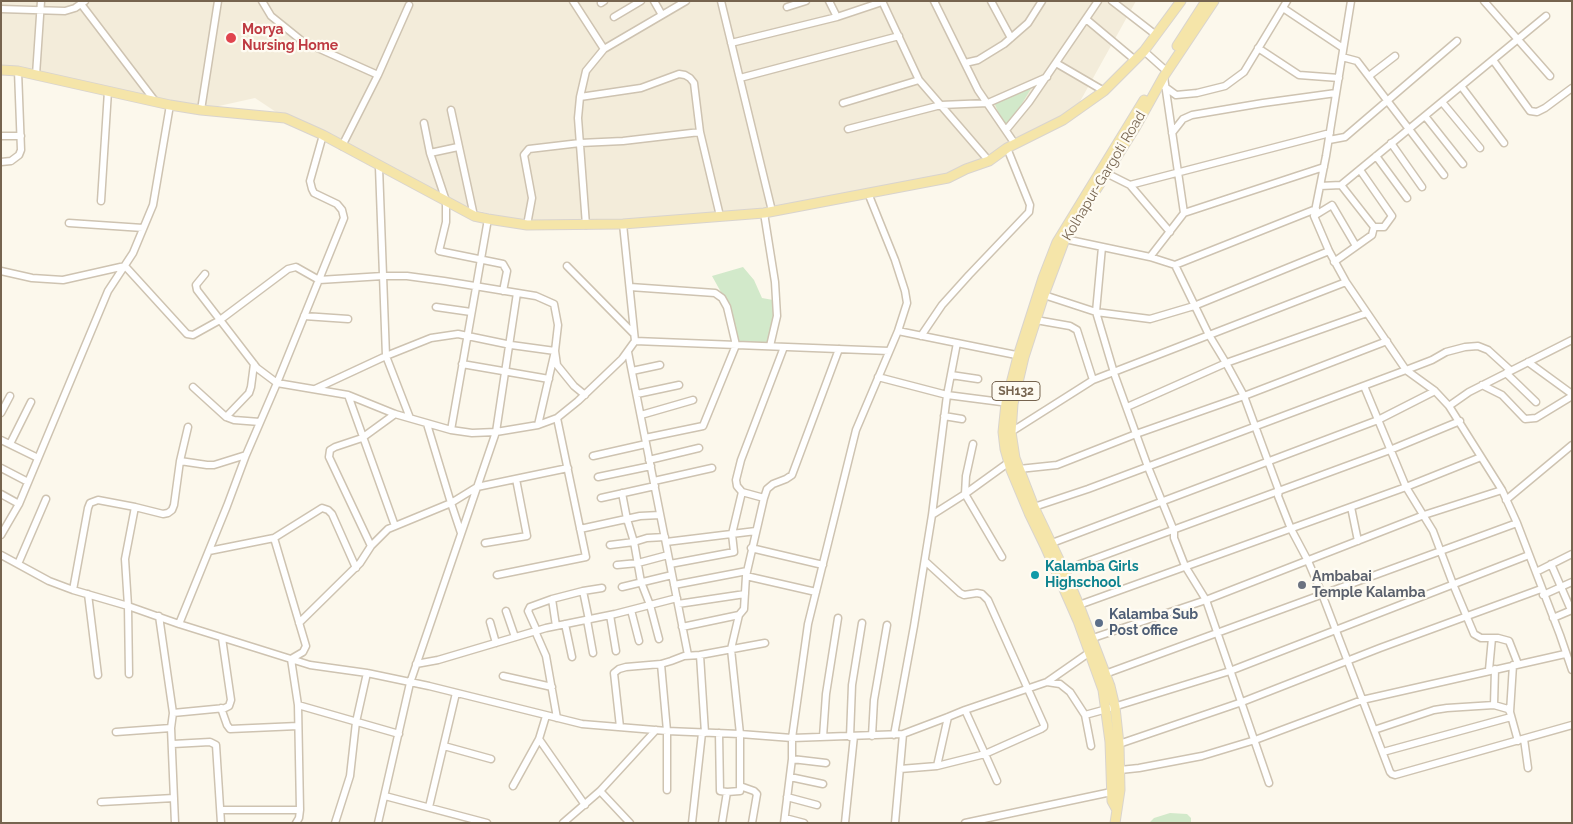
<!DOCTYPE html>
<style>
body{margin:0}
#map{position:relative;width:1573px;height:824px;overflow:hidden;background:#fcf8ec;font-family:Raleway,sans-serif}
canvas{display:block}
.frame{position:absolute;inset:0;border:2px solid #76644f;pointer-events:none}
</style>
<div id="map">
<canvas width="1573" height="824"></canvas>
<div class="frame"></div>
</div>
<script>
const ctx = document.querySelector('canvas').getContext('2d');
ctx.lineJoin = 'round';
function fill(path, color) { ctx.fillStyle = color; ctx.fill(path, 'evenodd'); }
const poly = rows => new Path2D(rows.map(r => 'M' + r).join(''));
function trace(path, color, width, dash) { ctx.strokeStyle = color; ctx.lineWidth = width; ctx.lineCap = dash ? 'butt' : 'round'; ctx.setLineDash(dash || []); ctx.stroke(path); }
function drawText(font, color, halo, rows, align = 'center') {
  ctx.font = font + ' Raleway,sans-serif'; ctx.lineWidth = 4.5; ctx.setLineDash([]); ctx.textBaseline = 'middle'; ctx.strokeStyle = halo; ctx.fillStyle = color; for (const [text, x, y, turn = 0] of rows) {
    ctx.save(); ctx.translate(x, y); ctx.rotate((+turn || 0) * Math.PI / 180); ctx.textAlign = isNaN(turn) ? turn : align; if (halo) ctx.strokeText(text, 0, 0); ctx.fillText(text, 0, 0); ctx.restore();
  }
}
fill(poly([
 [1,1,1136,1,1073,114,966,169,878,191,772,211,623,224,527,225,446,201,285,118,255,98,201,110,1,72]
]), '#f3ecda');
fill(poly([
 [1035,82,1006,130,993,100],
 [743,267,754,280,762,298,773,300,774,316,767,343,737,341,732,312,712,276],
 [1170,813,1187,814,1191,818,1191,823,1149,823,1154,818]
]), '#d2e9ca');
const minor = poly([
 [262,1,271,16,302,41,378,75],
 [573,1,604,49],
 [654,1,662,15],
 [721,1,772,211],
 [829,1,837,17],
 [882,1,919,80,989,161],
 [934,1,978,90,1015,144],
 [991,1,1011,38],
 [1112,1,1156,35],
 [1351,1,1326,156,1314,216,1329,251,1346,282,1406,370,1435,391,1449,406,1502,490,1517,523,1560,635,1572,670],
 [1484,1,1550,76],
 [601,3,604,1],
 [81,4,155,101],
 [787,7,806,1],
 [1283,8,1343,48],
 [1,9,65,11,75,8,85,1],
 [614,17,641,1],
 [1086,19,1135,60],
 [731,43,837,17,882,2],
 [1258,48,1299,75,1339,78],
 [1144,51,1163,68,1168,70],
 [1342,57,1357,61,1444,175],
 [1493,60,1530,111,1537,112,1545,108,1572,88],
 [965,63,978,60,1004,44,1028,23,1042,1],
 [1056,63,1104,91],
 [36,75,41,1],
 [1369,76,1395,56],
 [740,78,899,36],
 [1461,86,1504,143],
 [1165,87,1176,95,1197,93,1225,86,1244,72,1287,1],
 [580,97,641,88,679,74,685,75,690,78,694,83,700,132,720,216],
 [1442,102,1480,148],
 [843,103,919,80],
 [201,110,218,1],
 [451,110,474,216],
 [1425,116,1463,164],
 [424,123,430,153,446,201,446,222,439,251,503,264,507,271,503,291],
 [848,129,941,105,988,103,1047,77],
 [1006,130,1029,102,1098,1],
 [1172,133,1183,119,1192,115,1263,103,1336,93],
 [1,136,21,136],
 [1329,140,1345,137,1457,41],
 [1391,143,1422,187],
 [342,146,378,75,409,5],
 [430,153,458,147],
 [1376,156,1407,198],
 [1,162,11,161,19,155,21,150,18,71],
 [379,167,386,356,410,418],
 [1106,173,1130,185,1330,133],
 [1130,185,1170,232],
 [1341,185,1374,227],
 [1320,186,1341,185,1546,16],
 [101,201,108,91],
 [764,213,775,282,777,316,770,346],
 [1184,213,1324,167],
 [1314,216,1332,205,1356,246],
 [69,223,143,228],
 [527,225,532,198,524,155,529,149,580,143,623,141,700,132],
 [586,225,578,118,580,97,586,71,604,49,686,1],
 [1065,239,1150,257,1175,265,1316,209],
 [1102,247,1096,312,1115,376,1148,467,1174,531,1174,538,1185,566,1206,600,1269,783],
 [1150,257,1184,213,1164,77],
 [1334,262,1372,235,1374,227,1384,227,1392,216,1360,170],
 [1175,265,1209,335,1226,363,1244,396,1279,491,1278,496,1291,529,1308,561,1322,594,1390,772,1392,774,1395,775,1572,725],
 [567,266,634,334],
 [1,271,32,278,63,280,125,266,187,334,193,335,220,320,288,269,296,267,319,280,383,276,407,276,444,281,536,296,554,304,558,325,555,351,538,425],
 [205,274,196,285,197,290,257,368,277,383,348,395,395,414,451,430,472,433,496,432,538,425,557,418,578,401,622,359,635,341,623,224],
 [630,287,715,293,722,298,727,307,736,345,703,426,645,438],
 [1044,295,1096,312,1150,319,1194,306,1329,251],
 [436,307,471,312],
 [304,316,348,319],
 [1036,320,1070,326,1077,330,1093,380],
 [898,331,1021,356],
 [921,336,942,305,969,275,1029,212,1030,205,1007,148],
 [635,341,889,351],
 [957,343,947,395,1009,403],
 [628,352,688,655],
 [1528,362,1572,394],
 [462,364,549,379],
 [632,371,660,365],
 [1506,373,1536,402],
 [951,375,978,379],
 [878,377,947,395,932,515],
 [1482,385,1502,395,1525,419,1536,418,1572,396],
 [1364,386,1406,487,1433,531,1453,584,1474,634,1481,638,1498,638,1509,641,1518,664],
 [193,387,226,417,234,420,260,422],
 [315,389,386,356,431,338,458,334,511,345,555,351,557,365,574,386,585,395],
 [637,394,679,385],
 [348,395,395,526],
 [1449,406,1469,392,1572,340],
 [1127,407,1226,363,1367,313],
 [1,413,10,396],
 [641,415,693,400],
 [944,416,962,419],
 [226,417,249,393,251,387,254,364],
 [427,424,451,503,477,487,568,468],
 [451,430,488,219],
 [1011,432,1093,380,1346,282],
 [1,440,38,458],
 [10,444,31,402],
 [593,456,646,444],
 [649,460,699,448],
 [180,461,207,465,214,465,246,455],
 [1,468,28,482],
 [1019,469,1057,465,1136,434,1244,396,1387,341],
 [598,477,651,466],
 [654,481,712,468],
 [742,492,737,486,736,480,741,460,784,347],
 [622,493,627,519,634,542,641,582,650,605,659,639],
 [1,494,19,504],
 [601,498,655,486],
 [764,498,767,489,773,484,786,479,792,475,839,349],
 [1506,500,1572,445],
 [1034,507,1088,489,1406,370,1432,360,1446,352,1465,347,1478,346,1488,350,1510,370],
 [1351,507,1358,541],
 [580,529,640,516,660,515],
 [1,535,19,504,108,291,133,253,153,205,170,105],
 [274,538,322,508,328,510,332,514,356,568],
 [666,542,756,531],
 [485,543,527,536,516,479],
 [1052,543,1378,420,1435,391],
 [610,545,634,542,647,538,665,537],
 [371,546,388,529,451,503,461,533],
 [751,548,823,565],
 [209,551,274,538,306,646,303,652,291,659,298,705,300,810,299,818,296,823],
 [1,555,49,581,73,590,128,606,179,624,310,665,367,673,429,686,582,724,667,731,740,734,792,738,903,734,948,717,965,710,1047,682,1090,652],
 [1002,557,965,494,1012,460],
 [925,561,960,593,964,595,977,593,982,594,988,600,1044,725,1044,727,1041,729,985,754,997,781],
 [18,564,46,499],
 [670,564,734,552,732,534,742,492,764,498,746,576,744,609,739,615,682,627],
 [1551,564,1571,610],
 [617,565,638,563,668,555],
 [1064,570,1390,450,1460,421],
 [1536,572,1572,554],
 [497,575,586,557,557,418],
 [746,576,816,592],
 [674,585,747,571],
 [622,587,672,575],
 [73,590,88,508,90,503,98,500,135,507,163,514,168,513,172,510,174,505,180,461,188,427],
 [583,591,602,588],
 [88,594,98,675],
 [1543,595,1572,582],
 [678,604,745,594],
 [1079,605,1406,487,1481,457],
 [631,610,639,641],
 [506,611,515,637],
 [610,615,616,651],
 [159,616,173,713,171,728,175,823],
 [1553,618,1572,610],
 [587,620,593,653],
 [490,622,496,643],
 [299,623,360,563,371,546,329,457,330,450,335,447,362,438,395,414],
 [179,624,227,506,246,455,277,383,344,218,342,210,337,204,314,193,312,189,310,181,323,135],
 [565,624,572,657],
 [556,626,552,599,583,591,589,620],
 [535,631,546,656,557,718],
 [537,631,528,611,530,607,552,599],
 [1093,638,1206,600,1424,515,1502,490],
 [700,655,765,643],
 [416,664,438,660,546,628,615,614,677,598],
 [1489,670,1492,638],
 [129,674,128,606,125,559,135,507],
 [1105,674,1517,523],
 [503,676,552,687],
 [1047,682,1060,684,1070,692,1085,715,1091,746],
 [298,705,399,734],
 [1494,705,1495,669],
 [221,708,227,725,230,729,298,726],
 [1510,712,1513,665],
 [173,713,225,708,229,706,231,700,222,638],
 [1085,715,1107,709,1230,671,1529,555],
 [620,727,614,673,619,669,626,667,661,664],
 [1374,730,1434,710,1447,708,1494,705,1508,709,1510,712,1518,741],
 [116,732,171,728],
 [719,733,720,791,727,792],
 [894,735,914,626,932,515,965,494,966,476,973,444],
 [872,736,874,700,887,625],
 [823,737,826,694,838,618],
 [850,737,852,685,862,623],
 [539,739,585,805],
 [1524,739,1528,768],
 [173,744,210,742,216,745,221,823],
 [1119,744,1242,702,1380,648,1541,589],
 [444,746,491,759],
 [1383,752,1511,717],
 [792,759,826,763],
 [937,766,948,717],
 [900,769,937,766,985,754,965,710],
 [1120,770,1139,768,1202,756,1255,740,1362,700,1565,654],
 [790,777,823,784],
 [513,786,539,739,546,716],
 [740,786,754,791,757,794,752,823],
 [667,790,667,731,661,664,671,661,684,656,700,655,705,733],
 [600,791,630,823],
 [385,796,487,823],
 [787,797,817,805],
 [101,802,174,798],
 [429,807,456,693],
 [221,810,300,810],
 [785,818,804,823],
 [335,823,350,776,356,722,367,673],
 [378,823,410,683,496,432,517,293],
 [563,823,600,791,656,730],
 [692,823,702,733],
 [722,823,727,792,740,791,740,734,731,649,739,615],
 [784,823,792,759,792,738,808,624,856,430,898,331,907,303,905,291,895,260,868,193],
 [845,823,854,736],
 [895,823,903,734],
 [965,823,1116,791]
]);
const major = poly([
 [1177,46,1206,1],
 [1,70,18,71,170,105,201,110,285,118,323,135,474,216,488,219,527,225,623,224,764,213,948,178,966,169,989,161,1007,148,1063,120,1104,91,1144,51,1181,1],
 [1117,810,1112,801,1110,742,1103,690,1078,621,1045,546,1029,513,1011,470,1005,449,1003,432,1006,403,1018,356,1043,278,1057,242,1144,100],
 [1115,823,1120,790,1119,744,1115,707,1110,686,1079,605,1064,570,1034,507,1015,458,1011,432,1013,404,1024,357,1044,295,1065,239,1135,128,1164,76,1214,1]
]);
trace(minor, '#cec3b1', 9);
trace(major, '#d9d4ce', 11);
trace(minor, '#fff', 6);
trace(major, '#f5e5a9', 9);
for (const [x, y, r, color] of [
 [231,38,6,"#e0444e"],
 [1035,575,5,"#0f9aa8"],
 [1302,585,5,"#6b7280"],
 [1099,623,5,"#5c6f8a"]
]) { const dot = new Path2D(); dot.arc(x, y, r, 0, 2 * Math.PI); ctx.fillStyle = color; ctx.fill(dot); trace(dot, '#fefbf2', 2); }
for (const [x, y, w] of [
 [1016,391,48]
]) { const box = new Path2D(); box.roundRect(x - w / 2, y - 9.5, w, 19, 4); ctx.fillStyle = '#fefbf2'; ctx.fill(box); trace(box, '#76644f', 1); }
drawText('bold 12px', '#76644f', null, [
 ["SH132",1016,391]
]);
drawText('bold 14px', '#be3a42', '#fefbf2', [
 ["Morya",242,30],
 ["Nursing Home",242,46]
], 'left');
drawText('14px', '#76644f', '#fefbf2', [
 ["Kolhapur-Gargoti Road",1104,176,-59]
]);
drawText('bold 14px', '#0d838f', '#fefbf2', [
 ["Kalamba Girls",1045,567],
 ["Highschool",1045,583]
], 'left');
drawText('bold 14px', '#5b616d', '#fefbf2', [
 ["Ambabai",1312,577],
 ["Temple Kalamba",1312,593]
], 'left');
drawText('bold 14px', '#4e5e75', '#fefbf2', [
 ["Kalamba Sub",1109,615],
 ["Post office",1109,631]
], 'left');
</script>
